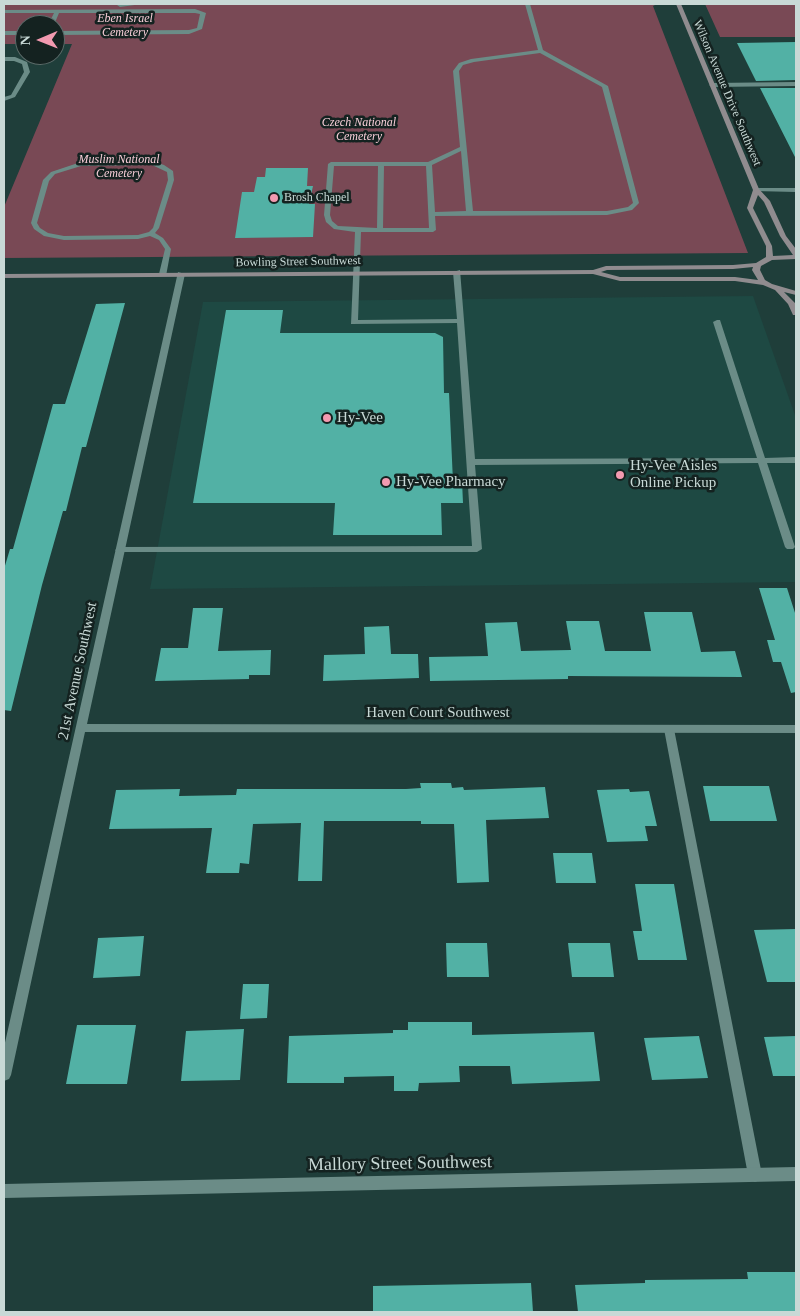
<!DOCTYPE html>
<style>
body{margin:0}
#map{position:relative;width:800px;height:1316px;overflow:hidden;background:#1f3e3a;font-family:Georgia,serif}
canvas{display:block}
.frame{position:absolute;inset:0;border:5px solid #c8d9d6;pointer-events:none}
.north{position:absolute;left:15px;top:15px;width:50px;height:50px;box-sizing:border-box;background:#142220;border:1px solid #5c6b69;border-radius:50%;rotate:269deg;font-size:14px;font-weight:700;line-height:20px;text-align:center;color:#c8d9d6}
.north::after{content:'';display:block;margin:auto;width:18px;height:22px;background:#f29ab0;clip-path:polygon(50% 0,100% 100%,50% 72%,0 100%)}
</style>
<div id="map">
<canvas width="800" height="1316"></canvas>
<div class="frame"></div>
<div class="north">N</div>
</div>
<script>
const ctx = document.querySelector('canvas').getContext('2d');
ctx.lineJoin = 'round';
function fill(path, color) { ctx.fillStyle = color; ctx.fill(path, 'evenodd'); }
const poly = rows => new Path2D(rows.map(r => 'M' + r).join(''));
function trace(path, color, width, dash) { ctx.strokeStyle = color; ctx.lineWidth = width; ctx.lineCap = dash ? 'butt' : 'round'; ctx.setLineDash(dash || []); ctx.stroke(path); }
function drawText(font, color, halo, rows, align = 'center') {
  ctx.font = font + ' Georgia,serif'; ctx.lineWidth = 5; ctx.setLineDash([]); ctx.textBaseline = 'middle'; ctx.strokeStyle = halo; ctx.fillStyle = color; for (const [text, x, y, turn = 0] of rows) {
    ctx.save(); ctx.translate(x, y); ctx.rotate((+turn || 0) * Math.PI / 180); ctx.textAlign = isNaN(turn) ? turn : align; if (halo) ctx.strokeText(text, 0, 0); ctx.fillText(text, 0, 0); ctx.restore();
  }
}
fill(poly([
 [753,296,796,418,796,582,150,589,203,302]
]), '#1e4943');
fill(poly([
 [4,4,657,4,653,6,748,253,4,258,4,207,72,44,55,44,55,25,25,25,25,44,4,44],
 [705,4,796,4,796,37,720,37]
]), '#794955');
fill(poly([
 [796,42,796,80,756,81,737,43],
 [760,88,796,88,796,159],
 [266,168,308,168,307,186,313,186,309,204,315,204,313,237,235,238,242,192,254,192,257,177,265,177],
 [125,303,86,447,82,447,66,511,63,511,42,585,11,711,4,710,4,569,10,549,13,549,53,404,65,404,96,304],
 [226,310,283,310,280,333,435,333,443,337,444,393,449,393,453,482,462,481,463,503,441,503,442,535,333,535,335,503,193,503],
 [759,588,787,588,796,616,796,692,791,693,781,662,773,662,767,640,775,640],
 [193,608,223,608,218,651,271,650,270,675,249,675,249,679,155,681,161,648,188,648],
 [644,612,692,612,701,652,735,651,742,677,568,676,568,679,430,681,429,657,488,656,485,623,517,622,521,651,571,650,566,621,599,621,605,651,651,651],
 [389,626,391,654,418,654,419,678,323,681,324,655,365,654,364,627],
 [420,783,451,783,452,788,463,787,464,790,545,787,549,818,486,820,489,882,457,883,454,824,421,824,421,821,324,821,322,881,298,881,301,823,253,824,249,864,240,863,239,873,206,873,212,828,109,829,116,790,180,789,179,796,236,795,237,789,406,789,421,788],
 [703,786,769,786,777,821,710,821],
 [629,789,630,792,649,791,657,826,645,826,648,841,607,842,597,790],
 [553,853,592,853,596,883,556,883],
 [635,884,674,884,687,960,638,960,633,931,642,931],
 [796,929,796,982,767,982,754,930],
 [144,936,140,976,93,978,98,938],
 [446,943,487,943,489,977,447,977],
 [568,943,610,943,614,977,572,977],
 [243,984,269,984,267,1018,240,1019],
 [408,1022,472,1022,472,1035,594,1032,600,1081,512,1084,510,1066,459,1066,460,1082,419,1083,418,1091,394,1091,394,1076,344,1077,344,1083,287,1083,289,1036,393,1033,393,1030,408,1030],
 [77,1025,136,1025,127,1084,66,1084],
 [244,1029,240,1080,181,1081,186,1031],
 [699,1036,708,1078,652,1080,644,1038],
 [796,1036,796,1076,773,1076,764,1037],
 [747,1272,796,1272,796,1312,578,1312,575,1285,645,1283,645,1280,748,1279],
 [531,1283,533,1312,373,1312,373,1286]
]), '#52b1a5');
fill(poly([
 [119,4,142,4,120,7,117,5,119,4],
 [525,4,530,4,543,50,608,86,639,203,632,210,607,215,435,216,436,230,433,232,361,232,358,320,457,319,453,272,460,270,475,459,757,458,713,322,717,320,720,320,765,458,796,457,796,463,767,463,795,547,793,549,787,549,785,547,758,463,475,465,482,549,477,552,117,552,115,550,120,547,472,546,457,323,351,324,355,232,334,229,326,222,324,215,328,164,331,162,428,162,460,147,453,71,459,63,471,59,538,50,525,4],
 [540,53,602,87,633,203,628,207,607,211,473,211,459,71,463,65,474,62,540,53],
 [461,151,466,211,435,212,432,165,461,151],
 [334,166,378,166,377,228,338,226,332,221,330,215,334,166],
 [384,166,426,166,429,228,383,228,384,166],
 [195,9,206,13,202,29,189,34,55,35,55,31,189,30,197,28,200,14,195,13,59,13,54,25,48,25,54,13,4,13,4,10,195,9],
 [4,31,25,31,25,35,4,35,4,31],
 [4,57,15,57,27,62,30,72,15,97,4,101,4,97,11,95,24,72,22,64,14,61,4,61,4,57],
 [152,161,164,165,173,171,174,180,159,228,155,233,163,238,171,249,166,276,159,274,165,249,159,240,150,236,138,239,64,240,44,236,34,229,31,223,43,180,51,172,81,162,152,161],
 [152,165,167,172,168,180,153,228,149,232,138,235,64,236,48,233,40,228,37,223,49,181,55,174,81,166,152,165],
 [669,725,673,726,674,729,762,1175,760,1180,755,1182,750,1180,748,1175,664,729,665,726,669,725]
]), '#6b8c87');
fill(poly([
 [796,82,796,86,712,87,709,85,712,83,796,82],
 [756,188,796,188,796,192,754,191,753,190,756,188],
 [178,272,185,274,87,724,796,725,796,733,85,732,11,1075,9,1079,4,1081,4,1047,178,272],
 [796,1167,796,1181,4,1198,4,1184,796,1167]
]), '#6b8c87');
fill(poly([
 [676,4,681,4,759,189,770,201,786,236,796,249,796,259,772,260,761,266,760,270,765,280,772,284,796,291,796,295,784,292,795,303,796,315,793,315,788,304,775,290,763,285,735,281,620,281,593,274,4,278,4,274,593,270,606,266,733,265,756,263,766,257,766,246,747,208,753,190,676,4],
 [758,195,764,202,780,236,793,255,773,256,772,246,753,208,758,195],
 [753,267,752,270,758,280,735,277,620,277,601,272,607,270,733,269,753,267]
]), '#908c8f');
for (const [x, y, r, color] of [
 [274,198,5,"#f29ab0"],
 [327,418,5,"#f29ab0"],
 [620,475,5,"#f29ab0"],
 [386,482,5,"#f29ab0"]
]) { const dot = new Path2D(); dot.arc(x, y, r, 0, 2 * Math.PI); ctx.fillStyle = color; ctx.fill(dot); trace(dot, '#142220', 2); }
drawText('italic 12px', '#f8ced8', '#142220', [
 ["Eben Israel",125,19],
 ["Cemetery",125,33],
 ["Czech National",359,123],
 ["Cemetery",359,137],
 ["Muslim National",119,160],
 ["Cemetery",119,174]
]);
drawText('12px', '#c8d9d6', '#142220', [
 ["Wilson Avenue Drive Southwest",727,93,67],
 ["Bowling Street Southwest",298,262,-1]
]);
drawText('12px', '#c8d9d6', '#142220', [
 ["Brosh Chapel",284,198]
], 'left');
drawText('15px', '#c8d9d6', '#142220', [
 ["Hy-Vee",337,418],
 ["Hy-Vee Aisles",630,466],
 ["Online Pickup",630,483],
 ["Hy-Vee Pharmacy",396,482]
], 'left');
drawText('15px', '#c8d9d6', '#142220', [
 ["21st Avenue Southwest",78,671,-78],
 ["Haven Court Southwest",438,713]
]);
drawText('18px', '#c8d9d6', '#142220', [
 ["Mallory Street Southwest",400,1164,-1]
]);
</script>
